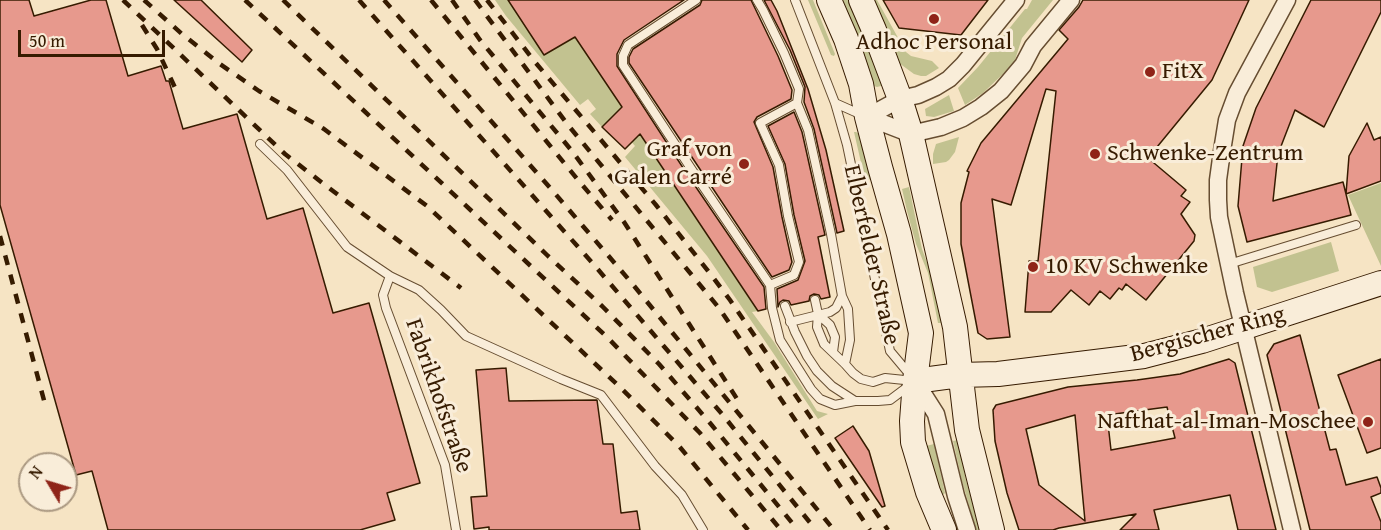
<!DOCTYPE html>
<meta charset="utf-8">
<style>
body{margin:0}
#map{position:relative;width:1381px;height:530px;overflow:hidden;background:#f6e4c4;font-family:"Gentium Book Plus",serif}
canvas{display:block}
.north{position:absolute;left:18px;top:452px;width:60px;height:60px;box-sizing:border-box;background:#f9edd9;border:2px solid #ab9982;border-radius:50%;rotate:308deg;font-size:16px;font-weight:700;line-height:24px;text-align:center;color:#361b00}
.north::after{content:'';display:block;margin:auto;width:21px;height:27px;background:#8f2418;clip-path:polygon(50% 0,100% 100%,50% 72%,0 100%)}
.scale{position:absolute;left:18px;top:30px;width:147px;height:27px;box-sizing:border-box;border:3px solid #361b00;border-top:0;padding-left:8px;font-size:18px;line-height:21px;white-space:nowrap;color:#361b00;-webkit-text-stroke:4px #f9edd9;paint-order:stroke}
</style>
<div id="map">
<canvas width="1381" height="530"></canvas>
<div class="north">N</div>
<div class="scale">50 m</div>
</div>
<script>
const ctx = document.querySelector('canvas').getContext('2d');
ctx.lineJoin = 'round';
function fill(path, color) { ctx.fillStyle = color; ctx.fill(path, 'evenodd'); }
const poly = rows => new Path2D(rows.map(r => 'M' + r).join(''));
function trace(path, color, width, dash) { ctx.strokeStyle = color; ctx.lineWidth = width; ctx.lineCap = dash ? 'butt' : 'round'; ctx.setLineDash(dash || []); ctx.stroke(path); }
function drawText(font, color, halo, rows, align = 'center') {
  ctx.font = font + ' "Gentium Book Plus",serif'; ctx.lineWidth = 6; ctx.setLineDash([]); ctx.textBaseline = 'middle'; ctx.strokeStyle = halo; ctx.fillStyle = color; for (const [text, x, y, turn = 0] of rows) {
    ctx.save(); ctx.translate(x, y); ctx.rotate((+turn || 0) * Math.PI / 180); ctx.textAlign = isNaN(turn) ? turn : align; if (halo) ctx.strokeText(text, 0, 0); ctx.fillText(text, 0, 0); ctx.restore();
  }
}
fill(poly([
 [495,0,508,0,575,37,758,311,752,312,774,342,817,411,828,414,818,419,707,256,625,157,635,146,620,129,602,127,590,114,596,109,588,99,580,105,506,16],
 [808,0,813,0,835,54,834,56,831,55],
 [843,0,851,0,882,85,881,86,877,87,874,86,860,45],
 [871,0,877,0,906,52,911,56,932,61,939,68,926,76,921,76,914,74,899,63],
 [1032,0,1053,0,1022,38,1015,60,1005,72,983,93,965,105,958,88,978,67,1025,9,1027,9],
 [949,95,954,111,934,117,926,116,925,109],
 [854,132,856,132,863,136,873,179,865,180],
 [959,137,955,152,949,160,946,162,933,164,933,154,936,144],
 [1381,183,1381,266,1348,195],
 [909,187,922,249,931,273,942,323,938,323,928,273,916,244,907,211,902,189],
 [1331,242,1339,271,1272,292,1257,287,1253,267],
 [958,440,966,480,980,530,976,530,962,481,953,441],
 [934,444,945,493,943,495,941,494,926,446]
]), '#c2c290');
const building = poly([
 [0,0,29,0,34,16,91,0,106,0,128,76,161,66,166,81,169,81,183,129,237,114,267,219,303,208,333,313,369,303,420,483,387,493,395,520,360,530,108,530,92,471,76,475,0,205,0,0],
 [174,0,201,0,252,50,242,62,174,0],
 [508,0,684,0,624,40,617,54,617,66,687,174,764,287,766,309,758,311,640,134,625,149,602,127,622,107,575,37,544,55,508,0],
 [702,0,751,0,778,56,792,90,791,99,757,117,754,122,773,167,782,217,792,262,789,270,772,277,629,63,629,57,633,49,700,5,702,0],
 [764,0,771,0,777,11,808,89,826,150,844,231,837,233,814,129,804,102,805,87,790,50,764,0],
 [883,0,988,0,961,35,899,28,883,0],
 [1083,0,1249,0,1212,80,1148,158,1186,190,1181,196,1190,202,1181,214,1195,235,1194,241,1146,300,1126,284,1122,290,1119,288,1110,299,1100,291,1089,305,1071,290,1051,312,1025,312,1029,261,1038,261,1056,91,1046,89,1011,205,992,199,1010,337,987,339,978,333,961,244,961,203,969,172,967,171,981,143,1068,39,1059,30,1079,7,1083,0],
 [1311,0,1381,0,1381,12,1324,127,1295,110,1278,154,1273,201,1343,182,1346,194,1349,156,1367,123,1374,140,1381,137,1381,181,1346,194,1351,215,1247,242,1238,206,1243,146,1256,108,1311,0],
 [794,112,802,132,825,235,818,237,830,297,821,299,819,295,814,294,810,296,809,301,791,305,789,301,783,300,780,302,778,307,777,289,798,280,805,261,794,215,785,164,768,126,794,112],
 [1300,335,1330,450,1336,449,1346,485,1377,477,1381,488,1381,493,1371,497,1381,522,1381,530,1310,530,1267,355,1274,344,1300,335],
 [1229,359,1235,363,1276,530,1238,530,1230,495,1154,510,1159,530,1120,530,1136,514,1059,528,1053,530,1019,530,1007,493,995,441,993,410,996,405,1068,387,1137,380,1180,374,1229,359],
 [1167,407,1175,438,1111,450,1107,415,1167,407],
 [1075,415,1085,521,1039,485,1026,429,1075,415],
 [1381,359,1381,448,1367,453,1338,375,1381,359],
 [506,368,509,401,597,400,603,444,613,444,621,513,637,511,640,530,489,530,489,527,474,529,471,497,487,496,476,370,506,368],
 [853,426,869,451,885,506,882,507,835,438,853,426]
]);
fill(building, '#e7998d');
trace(building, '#361b00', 1.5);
const lane = poly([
 [696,0,628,45,623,56,623,65,692,170,770,285,772,308,780,340,811,389,820,399,835,405,855,401],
 [757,0,763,10,784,53,799,89,797,103,808,130,831,234,842,296,848,309,850,340,845,364],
 [795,0,835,103,847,145,890,351,911,376],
 [835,103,862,115],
 [260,144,287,170,347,247,390,276,419,290,441,310,466,336,561,379,601,395,655,466,682,495,703,530],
 [1229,264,1356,225],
 [390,276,383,295,386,308,445,465,456,530],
 [770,285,794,275,799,262,788,216,779,165,760,123,797,103],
 [815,300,818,314,817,327,824,344,845,364,853,373,861,379,873,382,885,378,914,381],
 [785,306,795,332,807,356,817,371,832,386,855,401,878,401,890,400,910,385],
 [818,314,830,325,835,337,833,352],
 [790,322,830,312,836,308,842,296]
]);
const street = poly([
 [1287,0,1237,93,1227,120,1222,151,1218,180,1218,200,1219,217,1235,293,1292,530],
 [867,117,911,134,941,127,963,118,981,107,1001,91,1023,65,1033,46,1071,0],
 [867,117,900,99,918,95,936,87,949,79,963,65,1016,0],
 [915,381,936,414,956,496,967,530]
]);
const secondary = poly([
 [829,0,846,39,861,84,867,117,880,167,899,234,921,333,915,381,912,421,913,442,928,492,944,530],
 [861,0,874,30,900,99,911,134,955,327,967,430,992,530],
 [915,381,960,375,998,374,1144,356,1202,341,1381,283]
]);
trace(lane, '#664d31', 10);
trace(street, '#664d31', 19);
trace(secondary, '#361b00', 26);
trace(lane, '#f9edd9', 8);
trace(street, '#f9edd9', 16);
trace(secondary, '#f9edd9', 24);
trace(poly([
 [123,0,285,154,329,188,461,288],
 [144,0,182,34,220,64,259,91,324,129,427,206,622,389,679,446,748,530],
 [245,0,607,337,700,433,781,530],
 [283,0,547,255,602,306,659,364,710,423,798,530],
 [359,0,595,266,722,414,816,530],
 [384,0,552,190,630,281,834,530],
 [431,0,578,180,612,220],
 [452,0,480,40,572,151,624,222,739,402],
 [475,0,568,125,719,308,870,530],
 [487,0,535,62,656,205,712,276,730,300,888,530],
 [142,25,157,49,177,92],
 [0,236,45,404]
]), '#361b00', 4.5, [10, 10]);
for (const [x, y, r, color] of [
 [934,19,6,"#8f2418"],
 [1150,72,6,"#8f2418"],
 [1095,154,6,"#8f2418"],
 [744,164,6,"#8f2418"],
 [1033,267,6,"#8f2418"],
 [1368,422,6,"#8f2418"]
]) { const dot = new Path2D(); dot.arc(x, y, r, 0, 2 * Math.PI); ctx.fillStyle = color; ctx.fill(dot); trace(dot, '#f9edd9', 2); }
drawText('24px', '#361b00', '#f9edd9', [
 ["Adhoc Personal",934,43,"center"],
 ["FitX",1162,72],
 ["Graf von",732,150,"right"],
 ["Galen Carré",732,178,"right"],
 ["Schwenke-Zentrum",1107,154],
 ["10 KV Schwenke",1045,267],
 ["Nafthat-al-Iman-Moschee",1356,422,"right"]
], 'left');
drawText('24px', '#361b00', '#f9edd9', [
 ["Elberfelder Straße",871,255,77],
 ["Bergischer Ring",1208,335,-15],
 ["Fabrikhofstraße",438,396,71]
]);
</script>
